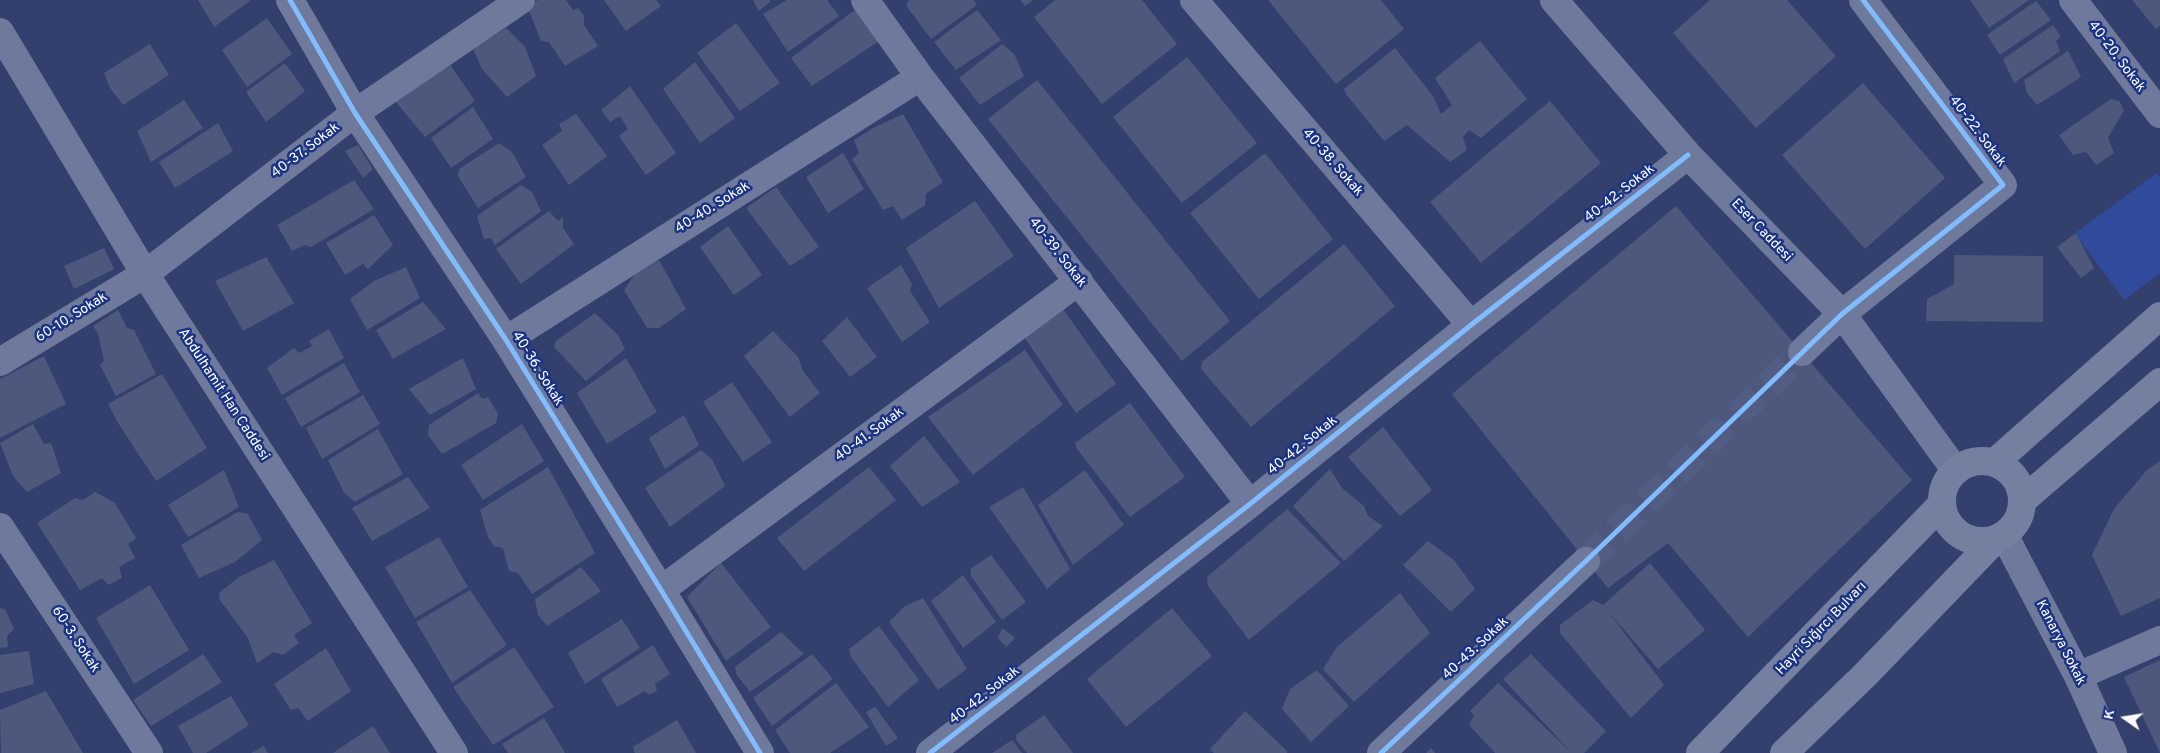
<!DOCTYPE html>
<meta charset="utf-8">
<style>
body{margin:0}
#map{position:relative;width:2160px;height:753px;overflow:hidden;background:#33406d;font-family:Overpass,sans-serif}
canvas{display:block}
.north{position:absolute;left:2100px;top:693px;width:50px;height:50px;-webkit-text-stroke:4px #1b3385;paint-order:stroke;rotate:283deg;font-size:14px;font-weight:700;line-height:20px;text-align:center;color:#fff}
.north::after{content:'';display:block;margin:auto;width:18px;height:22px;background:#fff;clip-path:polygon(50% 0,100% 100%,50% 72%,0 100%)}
</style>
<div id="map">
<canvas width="2160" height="753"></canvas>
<div class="north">K</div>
</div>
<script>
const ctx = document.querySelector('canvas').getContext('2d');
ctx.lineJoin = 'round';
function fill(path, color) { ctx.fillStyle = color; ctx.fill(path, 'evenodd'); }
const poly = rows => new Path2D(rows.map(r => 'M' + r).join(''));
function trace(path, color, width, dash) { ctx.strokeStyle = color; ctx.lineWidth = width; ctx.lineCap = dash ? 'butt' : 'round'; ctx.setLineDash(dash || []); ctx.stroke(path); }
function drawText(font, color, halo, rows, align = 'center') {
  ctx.font = font + ' Overpass,sans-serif'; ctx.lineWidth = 5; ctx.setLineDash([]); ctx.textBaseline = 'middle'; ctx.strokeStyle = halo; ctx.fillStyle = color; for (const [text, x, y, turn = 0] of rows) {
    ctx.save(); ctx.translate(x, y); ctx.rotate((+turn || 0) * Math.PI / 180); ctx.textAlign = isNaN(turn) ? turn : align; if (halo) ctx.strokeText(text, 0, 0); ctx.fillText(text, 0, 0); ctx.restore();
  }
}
fill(poly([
 [2157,173,2160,178,2160,273,2124,300,2075,233]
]), '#304a9c');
fill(poly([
 [198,0,251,0,214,27],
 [538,0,566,0,573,10,578,8,584,16,584,25,598,46,565,66,549,42,541,41,527,6],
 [604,0,656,0,661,6,626,31],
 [753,0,769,0,771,1,759,11],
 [787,0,827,0,839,16,788,52,763,14],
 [910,0,974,0,977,5,931,39,908,8,906,3],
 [1020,0,1033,0,1025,6],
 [1055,0,1142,0,1177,44,1102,104,1034,17],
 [1268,0,1381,0,1404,29,1336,84],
 [1710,0,1787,0,1836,56,1756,128,1673,33],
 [1970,0,2029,0,1989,28],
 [2132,0,2160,0,2160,26,2156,29],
 [2036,1,2051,20,2000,55,1987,35],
 [860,6,882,39,812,86,791,58],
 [977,10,1001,40,956,70,934,42],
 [267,18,292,54,247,87,222,50],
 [736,23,780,83,740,111,697,53],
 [2053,25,2061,37,2056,41,2060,51,2014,83,2003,59],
 [506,28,525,47,536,76,507,97,482,69,473,49],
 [1480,41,1527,99,1481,138,1469,130,1463,137,1467,150,1450,162,1407,125,1384,141,1346,94,1344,89,1395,48,1433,96,1441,114,1452,105,1435,78],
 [150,44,169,75,123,105,110,88,104,73],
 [1002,44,1014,54,1024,76,980,105,959,78],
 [2068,51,2081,77,2037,105,2027,93,2024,80],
 [1187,57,1257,143,1182,203,1113,117],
 [447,60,475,101,425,137,395,101],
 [695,62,735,118,700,143,663,89],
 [285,63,305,91,266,122,246,92],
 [1037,80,1230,321,1182,361,988,119],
 [1863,83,1945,178,1865,249,1782,155],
 [630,86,676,153,646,175,619,136,628,129,620,116,610,122,601,110],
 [2111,99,2119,101,2124,110,2108,138,2114,153,2096,165,2086,152,2073,155,2059,135],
 [184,100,203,128,151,162,137,131],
 [1550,101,1601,163,1481,263,1430,202],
 [473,107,493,139,451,168,431,138],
 [576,114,607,156,569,185,542,145,562,131,559,124],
 [903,114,943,182,926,194,925,205,902,220,893,206,883,210,852,159,859,153,854,140,871,129],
 [218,123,233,151,175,188,159,162],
 [499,143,512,152,526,177,478,208,458,176,459,169],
 [358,145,373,169,363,178,345,151],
 [843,153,864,189,828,213,806,177],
 [1265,153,1333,239,1259,299,1190,213],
 [354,180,374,209,311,247,305,245,292,251,277,225],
 [521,185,532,192,541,211,495,245,491,238,484,239,477,216],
 [776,187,819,247,790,266,746,208],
 [975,201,1014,256,939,308,906,248],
 [1676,206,1912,480,1748,637,1668,543,1608,588,1452,394],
 [549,211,558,221,563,217,563,228,574,244,521,284,496,249],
 [374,215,393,245,368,269,363,264,345,275,326,243],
 [728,226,762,275,734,295,700,247],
 [2076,233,2094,268,2081,278,2057,247],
 [1344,244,1395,306,1251,427,1201,369,1202,362],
 [104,248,114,269,74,289,64,266],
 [1954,255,2043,256,2043,322,1926,321,1927,299,1954,284],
 [266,257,294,303,243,331,215,281],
 [659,260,686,309,659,328,647,328,624,290,635,274],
 [901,265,912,284,910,291,930,322,902,342,867,288],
 [406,267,420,298,367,330,350,299,374,281],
 [423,302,446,329,393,359,376,330],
 [1061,306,1116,384,1076,413,1022,334],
 [118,310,127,328,134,330,156,374,116,396,100,365,104,361,98,333,93,326],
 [595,313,618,335,625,349,586,381,554,347,556,341],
 [847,317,877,357,850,377,822,341],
 [329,329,344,358,282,395,267,368,294,348,299,353,312,346,309,341],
 [773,331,798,357,803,371,820,393,790,417,744,356],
 [1025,350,1063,405,973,475,928,417],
 [44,356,66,404,0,438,0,379],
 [463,358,476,389,430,415,409,389],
 [626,358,657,412,607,444,577,393],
 [344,363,360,392,301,427,285,398],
 [162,374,207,448,156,481,118,423,108,404],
 [732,382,772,442,743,462,703,402],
 [478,393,482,399,488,397,498,414,496,423,442,454,428,435,429,425],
 [363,395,380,424,322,459,306,428],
 [1130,403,1185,477,1130,517,1077,449,1075,443],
 [684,415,699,445,665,469,649,438],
 [33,424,44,444,51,443,61,473,27,492,13,476,0,443],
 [522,424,544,461,483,500,461,465],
 [1383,427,1432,490,1400,516,1348,457],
 [378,429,403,474,355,502,344,493,328,460],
 [924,436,960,482,922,507,890,466],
 [701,450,712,459,725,486,670,527,645,488],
 [2160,461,2160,598,2121,616,2092,555,2114,509,2147,470],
 [548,467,595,553,532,594,518,573,509,571,503,548,494,546,488,537,480,510],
 [869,467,896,500,804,571,777,538],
 [1330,469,1342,488,1364,506,1368,516,1383,526,1344,561,1293,506],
 [224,470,239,507,188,537,168,505],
 [1085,470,1124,525,1073,565,1038,505],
 [408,477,430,508,372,541,352,508],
 [1023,487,1070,569,1047,589,989,507],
 [95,492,115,503,136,538,128,544,135,558,119,567,122,578,108,585,102,578,80,590,37,523,75,498,83,500],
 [1287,509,1341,563,1249,640,1208,586,1207,577],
 [238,512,248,514,262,540,235,562,199,578,181,545],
 [439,537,468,587,415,618,385,567],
 [1428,541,1454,560,1475,589,1451,612,1403,565],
 [991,555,1026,602,1002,620,971,576,970,569],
 [274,560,312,623,294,635,299,643,283,655,274,652,257,663,248,638,220,600,219,593,239,577],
 [721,563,771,627,726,661,687,597],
 [1650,563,1705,630,1658,669,1607,610,1664,685,1631,718,1560,633,1560,625,1593,600,1603,605],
 [581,567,601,591,547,626,538,615,535,599],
 [963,575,996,622,963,648,931,601],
 [150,585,189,650,134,684,96,618],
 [470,590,507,645,452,683,416,622],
 [1400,593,1430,633,1354,702,1323,669,1337,647],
 [923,598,967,669,938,690,889,622,905,606],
 [0,608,5,609,14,629,7,636,8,647,0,648],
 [1172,608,1212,656,1126,727,1087,679],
 [622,619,640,648,585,684,568,653],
 [879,626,919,680,888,707,851,657,849,649],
 [1002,628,1015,638,1006,647,998,638],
 [781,632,804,654,750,692,736,674,735,667],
 [653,645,670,674,655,684,657,691,649,695,645,691,617,707,601,679],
 [514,647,554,707,493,745,453,687],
 [326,648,351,691,308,721,298,708,291,710,274,684],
 [29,651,34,684,0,693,0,655],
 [203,654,222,682,151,726,133,700],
 [812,654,833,679,772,726,753,698],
 [1531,654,1606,731,1584,753,1572,753,1503,679],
 [2160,660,2160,753,2124,677],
 [1317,670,1349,706,1311,742,1282,709,1290,689],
 [836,683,869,727,830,753,790,753,775,730],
 [1498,683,1572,753,1495,753,1469,725,1474,715,1470,711],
 [46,691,83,753,1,753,0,710],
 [231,696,249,725,206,753,193,753,178,726],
 [875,707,898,738,886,746,866,712],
 [1245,711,1287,751,1287,753,1214,753,1210,749],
 [1044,715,1073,753,1027,753,1017,741,1016,735],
 [544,718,565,753,508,753,502,744],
 [677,720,696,753,635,753,634,751,633,747],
 [373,726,390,753,333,753],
 [1012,740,1022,753,992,753],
 [264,746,268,753,251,753],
 [1431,748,1435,753,1426,753]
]), '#4d587c');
trace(poly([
 [1586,561,1802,352]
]), '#525d83', 28, [28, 14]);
trace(poly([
 [290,0,355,113,506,340,661,590,760,753],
 [865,0,920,77,1250,504],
 [1194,0,1471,325],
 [1554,0,1688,155,1842,314,1956,471],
 [2073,0,2160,114],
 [0,32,145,274,454,753],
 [506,340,920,77],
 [1802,352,1842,314,2003,185,1863,0],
 [0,362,145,274,355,113,521,0],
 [0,527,149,753],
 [2004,535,2078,676,2113,753],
 [661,590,1079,281],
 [2078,676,2160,640],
 [930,753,1250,504,1471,325,1688,155],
 [1381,753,1586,561]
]), '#6f799b', 28);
trace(poly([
 '1942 501a40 40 0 1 1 80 0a40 40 0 1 1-80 0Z',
 [1994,463,2160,316],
 [2022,501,2160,382],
 [1700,753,1942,504],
 [1784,753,1865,675,1996,539]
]), '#757f9f', 28);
trace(poly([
 [290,0,355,113,506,340,661,590,760,753],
 [930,753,1250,504,1471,325,1688,155],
 [1381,753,1586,561,1842,314,2003,185,1863,0]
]), '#80bcff', 5);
drawText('14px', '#fff', '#1b3385', [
 ["40-20. Sokak",2116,57,53],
 ["40-22. Sokak",1977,132,53],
 ["40-37. Sokak",306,151,-37],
 ["40-38. Sokak",1332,163,49],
 ["40-42. Sokak",1620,194,-38],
 ["40-40. Sokak",713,208,-32],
 ["Eser Caddesi",1761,231,46],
 ["40-39. Sokak",1057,253,52],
 ["60-10. Sokak",72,318,-32],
 ["40-36. Sokak",537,369,58],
 ["Abdulhamit Han Caddesi",223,395,57],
 ["40-41. Sokak",870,435,-36],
 ["40-42. Sokak",1303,446,-39],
 ["Hayri Sığırcı Bulvarı",1822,629,-46],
 ["60-3. Sokak",75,640,57],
 ["Kanarya Sokak",2060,643,63],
 ["40-43. Sokak",1476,649,-43],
 ["40-42. Sokak",985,696,-38]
]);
</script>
